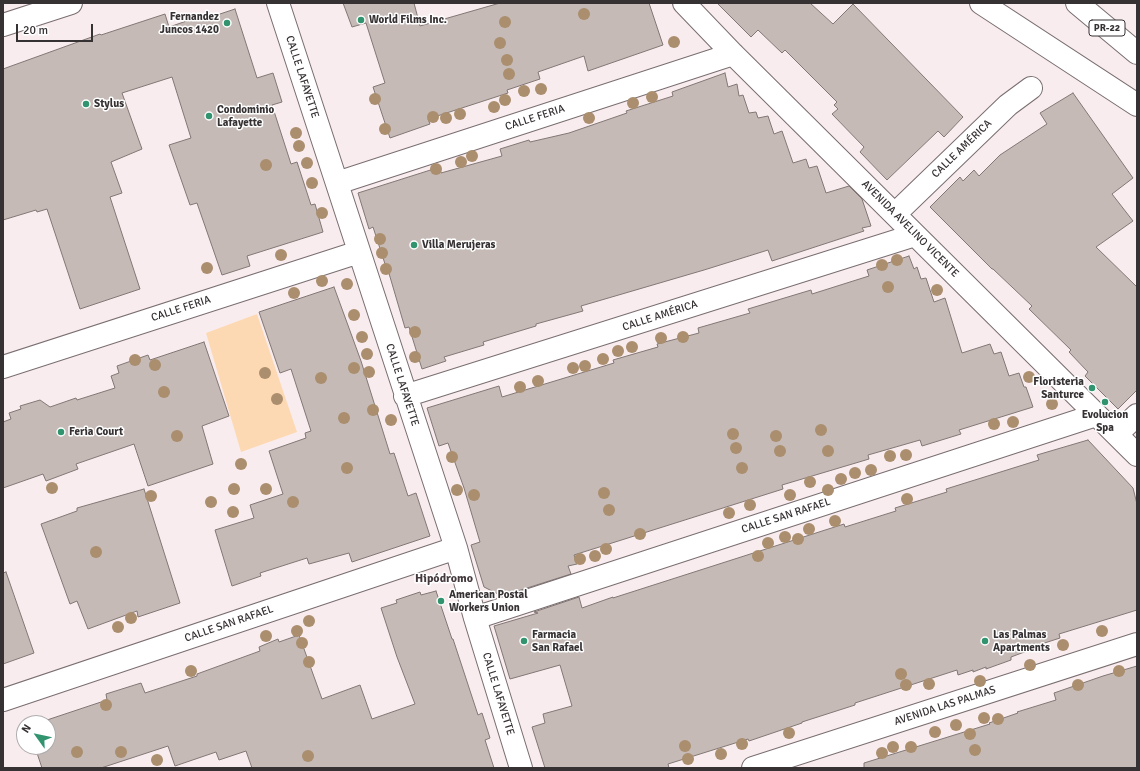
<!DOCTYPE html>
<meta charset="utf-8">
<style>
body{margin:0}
#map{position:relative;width:1140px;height:771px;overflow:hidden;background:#f9ecef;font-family:Signika,sans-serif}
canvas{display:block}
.frame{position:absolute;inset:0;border:4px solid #363132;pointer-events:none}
.north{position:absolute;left:16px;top:715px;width:40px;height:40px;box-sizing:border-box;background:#fff;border:1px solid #afadad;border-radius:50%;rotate:303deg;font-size:11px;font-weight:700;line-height:16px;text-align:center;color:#363132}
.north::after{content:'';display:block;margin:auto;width:14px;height:18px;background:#31946f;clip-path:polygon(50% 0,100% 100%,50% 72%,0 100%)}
.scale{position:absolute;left:16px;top:24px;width:77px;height:18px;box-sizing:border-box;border:2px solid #363132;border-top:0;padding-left:5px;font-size:12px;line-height:14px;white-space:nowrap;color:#363132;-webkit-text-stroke:3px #fff;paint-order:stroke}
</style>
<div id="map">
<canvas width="1140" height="771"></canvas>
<div class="frame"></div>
<div class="north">N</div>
<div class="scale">20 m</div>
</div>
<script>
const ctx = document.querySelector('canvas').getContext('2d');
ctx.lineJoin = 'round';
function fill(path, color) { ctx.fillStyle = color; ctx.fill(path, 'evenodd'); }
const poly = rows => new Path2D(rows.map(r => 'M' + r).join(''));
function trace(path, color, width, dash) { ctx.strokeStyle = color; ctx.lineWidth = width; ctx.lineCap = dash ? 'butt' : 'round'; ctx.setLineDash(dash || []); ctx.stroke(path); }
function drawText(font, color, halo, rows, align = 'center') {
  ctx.font = font + ' Signika,sans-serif'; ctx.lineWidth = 3; ctx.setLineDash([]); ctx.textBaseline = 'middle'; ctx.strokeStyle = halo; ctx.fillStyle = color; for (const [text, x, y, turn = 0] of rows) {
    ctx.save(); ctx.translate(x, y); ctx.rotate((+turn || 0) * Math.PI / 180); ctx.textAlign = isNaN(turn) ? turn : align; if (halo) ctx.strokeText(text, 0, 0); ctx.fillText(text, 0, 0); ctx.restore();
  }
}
fill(poly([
 [257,314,297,432,241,452,206,333]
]), '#fdd9b3');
const building = poly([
 [343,3,414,3,420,26,500,3,649,3,663,45,588,71,584,56,538,72,540,79,507,90,508,93,428,119,430,124,390,138,373,87,385,83,366,23,352,27,343,3],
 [717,3,810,3,833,24,853,4,963,117,944,137,938,131,887,180,860,152,864,147,832,114,838,109,834,105,837,102,785,50,782,53,758,30,751,37,717,3],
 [235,9,257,78,273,73,282,102,272,105,291,164,297,162,311,205,315,204,323,232,247,256,250,266,222,275,197,203,190,205,169,145,191,138,172,77,122,93,142,149,111,162,122,193,110,197,140,289,80,309,47,209,37,212,36,210,3,220,3,69,100,34,101,35,165,14,169,27,210,13,211,17,235,9],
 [725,73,728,87,737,84,739,96,743,95,749,113,756,112,758,118,768,116,774,134,782,131,793,163,806,159,809,168,817,166,826,193,849,186,862,199,871,226,862,228,864,231,772,261,768,250,704,270,581,306,583,311,536,324,536,326,483,342,484,345,444,357,446,361,422,369,409,327,405,328,388,270,387,270,373,227,369,229,358,193,440,167,441,173,502,156,500,149,529,140,530,142,569,133,627,113,626,111,673,96,672,92,725,73],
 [1073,93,1133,178,1112,194,1133,221,1096,247,1137,287,1137,390,1118,409,1085,376,1088,372,1069,352,1071,350,1029,309,1032,306,993,269,992,269,930,207,960,177,963,181,974,170,979,176,1000,155,1047,124,1040,113,1073,93],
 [909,256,914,269,917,267,921,279,926,278,934,302,945,298,962,353,990,344,994,354,1001,352,1009,376,1019,373,1024,387,1026,387,1033,407,959,430,961,434,922,446,920,440,868,455,869,459,782,485,783,489,574,555,577,564,568,566,571,574,502,596,484,587,471,545,480,542,464,488,448,443,439,446,427,408,499,386,502,397,614,363,613,360,658,347,657,344,699,333,698,328,750,313,748,309,811,290,812,294,869,276,867,270,909,256],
 [334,287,361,361,390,454,394,453,408,496,416,493,430,536,352,562,349,553,309,564,307,558,260,573,261,576,232,586,215,530,254,518,250,505,283,494,269,451,306,438,305,433,311,431,291,369,280,373,259,312,334,287],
 [204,342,229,416,202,426,213,464,148,486,134,444,76,464,78,469,46,481,43,474,3,488,3,422,11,419,9,413,21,409,20,406,40,400,50,407,76,398,77,400,115,388,111,376,119,373,117,366,148,355,150,360,204,342],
 [1088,440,1133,488,1137,504,1137,610,1059,634,1060,638,1026,649,1027,651,1011,657,1011,660,986,669,986,667,973,672,973,670,958,675,957,670,855,703,855,705,802,722,802,723,749,741,748,739,668,764,669,768,545,768,532,727,545,723,543,714,572,706,560,665,510,679,494,626,538,613,534,612,579,597,582,608,613,597,613,598,844,524,845,527,896,511,895,508,947,492,946,489,1039,460,1037,455,1088,440],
 [144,489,180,603,138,617,137,611,88,629,77,601,70,604,41,524,77,511,77,508,144,489],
 [6,572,34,653,3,664,3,573,6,572],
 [436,591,452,639,453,639,478,715,482,713,490,738,485,740,494,768,252,768,246,751,219,760,216,752,175,766,168,746,101,768,42,768,35,747,48,747,48,723,38,723,107,700,106,694,141,683,145,693,197,676,197,674,260,651,259,647,278,639,279,642,299,635,322,699,360,685,372,719,415,704,397,657,381,608,397,603,396,600,420,592,421,595,436,591],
 [1137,666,1137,768,864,768,864,763,990,724,989,723,1018,713,1017,712,1056,700,1054,693,1103,676,1137,666]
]);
fill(building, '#c5bab6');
trace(building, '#827774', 1);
const minor = poly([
 [278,3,456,548,475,618,521,768],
 [684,3,733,54,1137,455],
 [337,183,733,54],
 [895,214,1008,105,1031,88],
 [3,367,359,252],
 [405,396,915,235],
 [1117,434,1137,415],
 [475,618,1096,415],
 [3,700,456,548]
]);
const tertiary = poly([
 [753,768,1137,644]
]);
const secondary = poly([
 [3,25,71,3]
]);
const motorway = poly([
 [981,3,1137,105],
 [1077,3,1137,53]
]);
trace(minor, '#796e70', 24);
trace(tertiary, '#796e70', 24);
trace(secondary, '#796e70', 24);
trace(motorway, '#796e70', 24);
trace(minor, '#fff', 22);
trace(tertiary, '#fff', 22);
trace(secondary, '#fff', 22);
trace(motorway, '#fff', 22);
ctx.fillStyle = '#aa8e6e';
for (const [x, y] of [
 [584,14],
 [505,22],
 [674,42],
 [500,43],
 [507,60],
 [509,74],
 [541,89],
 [524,91],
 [652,97],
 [375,99],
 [505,100],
 [633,103],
 [494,107],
 [460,114],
 [433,117],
 [446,118],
 [589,118],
 [385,129],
 [296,133],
 [299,146],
 [472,156],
 [461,162],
 [307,163],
 [266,165],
 [436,169],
 [312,183],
 [322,213],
 [380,239],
 [382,253],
 [281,255],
 [897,260],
 [882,265],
 [207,268],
 [386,269],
 [322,281],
 [347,284],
 [888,287],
 [937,290],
 [294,293],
 [354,315],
 [415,332],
 [362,337],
 [683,337],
 [661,338],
 [632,347],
 [618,351],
 [367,354],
 [415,357],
 [603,359],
 [135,360],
 [155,365],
 [585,366],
 [354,368],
 [573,368],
 [369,372],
 [265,373],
 [1029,377],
 [321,378],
 [538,381],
 [520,387],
 [164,392],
 [277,399],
 [1052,404],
 [373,410],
 [344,418],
 [391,420],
 [1013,422],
 [994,424],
 [821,430],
 [733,434],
 [177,436],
 [776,436],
 [736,448],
 [780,451],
 [828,451],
 [906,455],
 [890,456],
 [452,457],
 [241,464],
 [347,468],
 [742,468],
 [871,470],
 [855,473],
 [841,479],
 [810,482],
 [52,488],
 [234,489],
 [266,489],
 [457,490],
 [828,490],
 [604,493],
 [474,495],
 [790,495],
 [151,496],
 [907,499],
 [211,502],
 [293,502],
 [750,505],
 [609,510],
 [233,512],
 [729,513],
 [835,521],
 [809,529],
 [640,534],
 [785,537],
 [798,539],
 [768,543],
 [606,549],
 [96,552],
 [595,556],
 [758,556],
 [580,559],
 [131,618],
 [309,621],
 [118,627],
 [297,631],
 [1102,631],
 [266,636],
 [302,643],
 [1063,645],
 [309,662],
 [1030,665],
 [191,671],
 [1119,671],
 [901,674],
 [980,681],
 [929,684],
 [906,685],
 [1078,685],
 [106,705],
 [984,718],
 [998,719],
 [956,725],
 [935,732],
 [789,733],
 [970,734],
 [742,744],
 [685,746],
 [893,747],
 [911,747],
 [975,750],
 [77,752],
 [121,752],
 [882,753],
 [721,754],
 [308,756],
 [688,759],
 [157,760]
]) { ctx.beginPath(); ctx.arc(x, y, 6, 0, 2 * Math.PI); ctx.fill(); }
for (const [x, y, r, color] of [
 [361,20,4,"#31946f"],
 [227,23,4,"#31946f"],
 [86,104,4,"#31946f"],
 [209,116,4,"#31946f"],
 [414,245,4,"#31946f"],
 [1092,388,4,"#31946f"],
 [1105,402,4,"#31946f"],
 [61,432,4,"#31946f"],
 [441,601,4,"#31946f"],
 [524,641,4,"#31946f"],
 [985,641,4,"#31946f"]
]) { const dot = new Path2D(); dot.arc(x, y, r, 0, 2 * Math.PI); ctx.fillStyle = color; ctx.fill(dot); trace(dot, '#fff', 1.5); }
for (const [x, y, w] of [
 [1107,28,36]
]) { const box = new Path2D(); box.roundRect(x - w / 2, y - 8, w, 16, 3); ctx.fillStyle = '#fff'; ctx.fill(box); trace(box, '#363132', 1); }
drawText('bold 10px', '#363132', null, [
 ["PR-22",1107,28]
]);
drawText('bold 11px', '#363132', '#fff', [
 ["Fernandez",219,17,"right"],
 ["Juncos 1420",219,30,"right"],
 ["World Films Inc.",369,20],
 ["Stylus",94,104],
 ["Condominio",217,110],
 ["Lafayette",217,123],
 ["Villa Merujeras",422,245],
 ["Floristeria",1084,382,"right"],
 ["Santurce",1084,395,"right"],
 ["Evolucion",1105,415,"center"],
 ["Spa",1105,428,"center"],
 ["Feria Court",69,432],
 ["American Postal",449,595],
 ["Workers Union",449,608],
 ["Farmacia",532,635],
 ["San Rafael",532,648],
 ["Las Palmas",993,635],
 ["Apartments",993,648]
], 'left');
drawText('11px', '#363132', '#fff', [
 ["CALLE LAFAYETTE",302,77,72],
 ["CALLE FERIA",535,118,-18],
 ["CALLE AMÉRICA",962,149,-44],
 ["AVENIDA AVELINO VICENTE",910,229,45],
 ["CALLE FERIA",181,309,-18],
 ["CALLE AMÉRICA",660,316,-18],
 ["CALLE LAFAYETTE",402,385,72],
 ["CALLE SAN RAFAEL",786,516,-18],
 ["CALLE SAN RAFAEL",229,624,-19],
 ["CALLE LAFAYETTE",498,694,73],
 ["AVENIDA LAS PALMAS",945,706,-18]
]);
drawText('bold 12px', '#443a3d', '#fff', [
 ["Hipódromo",444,579]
]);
</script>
